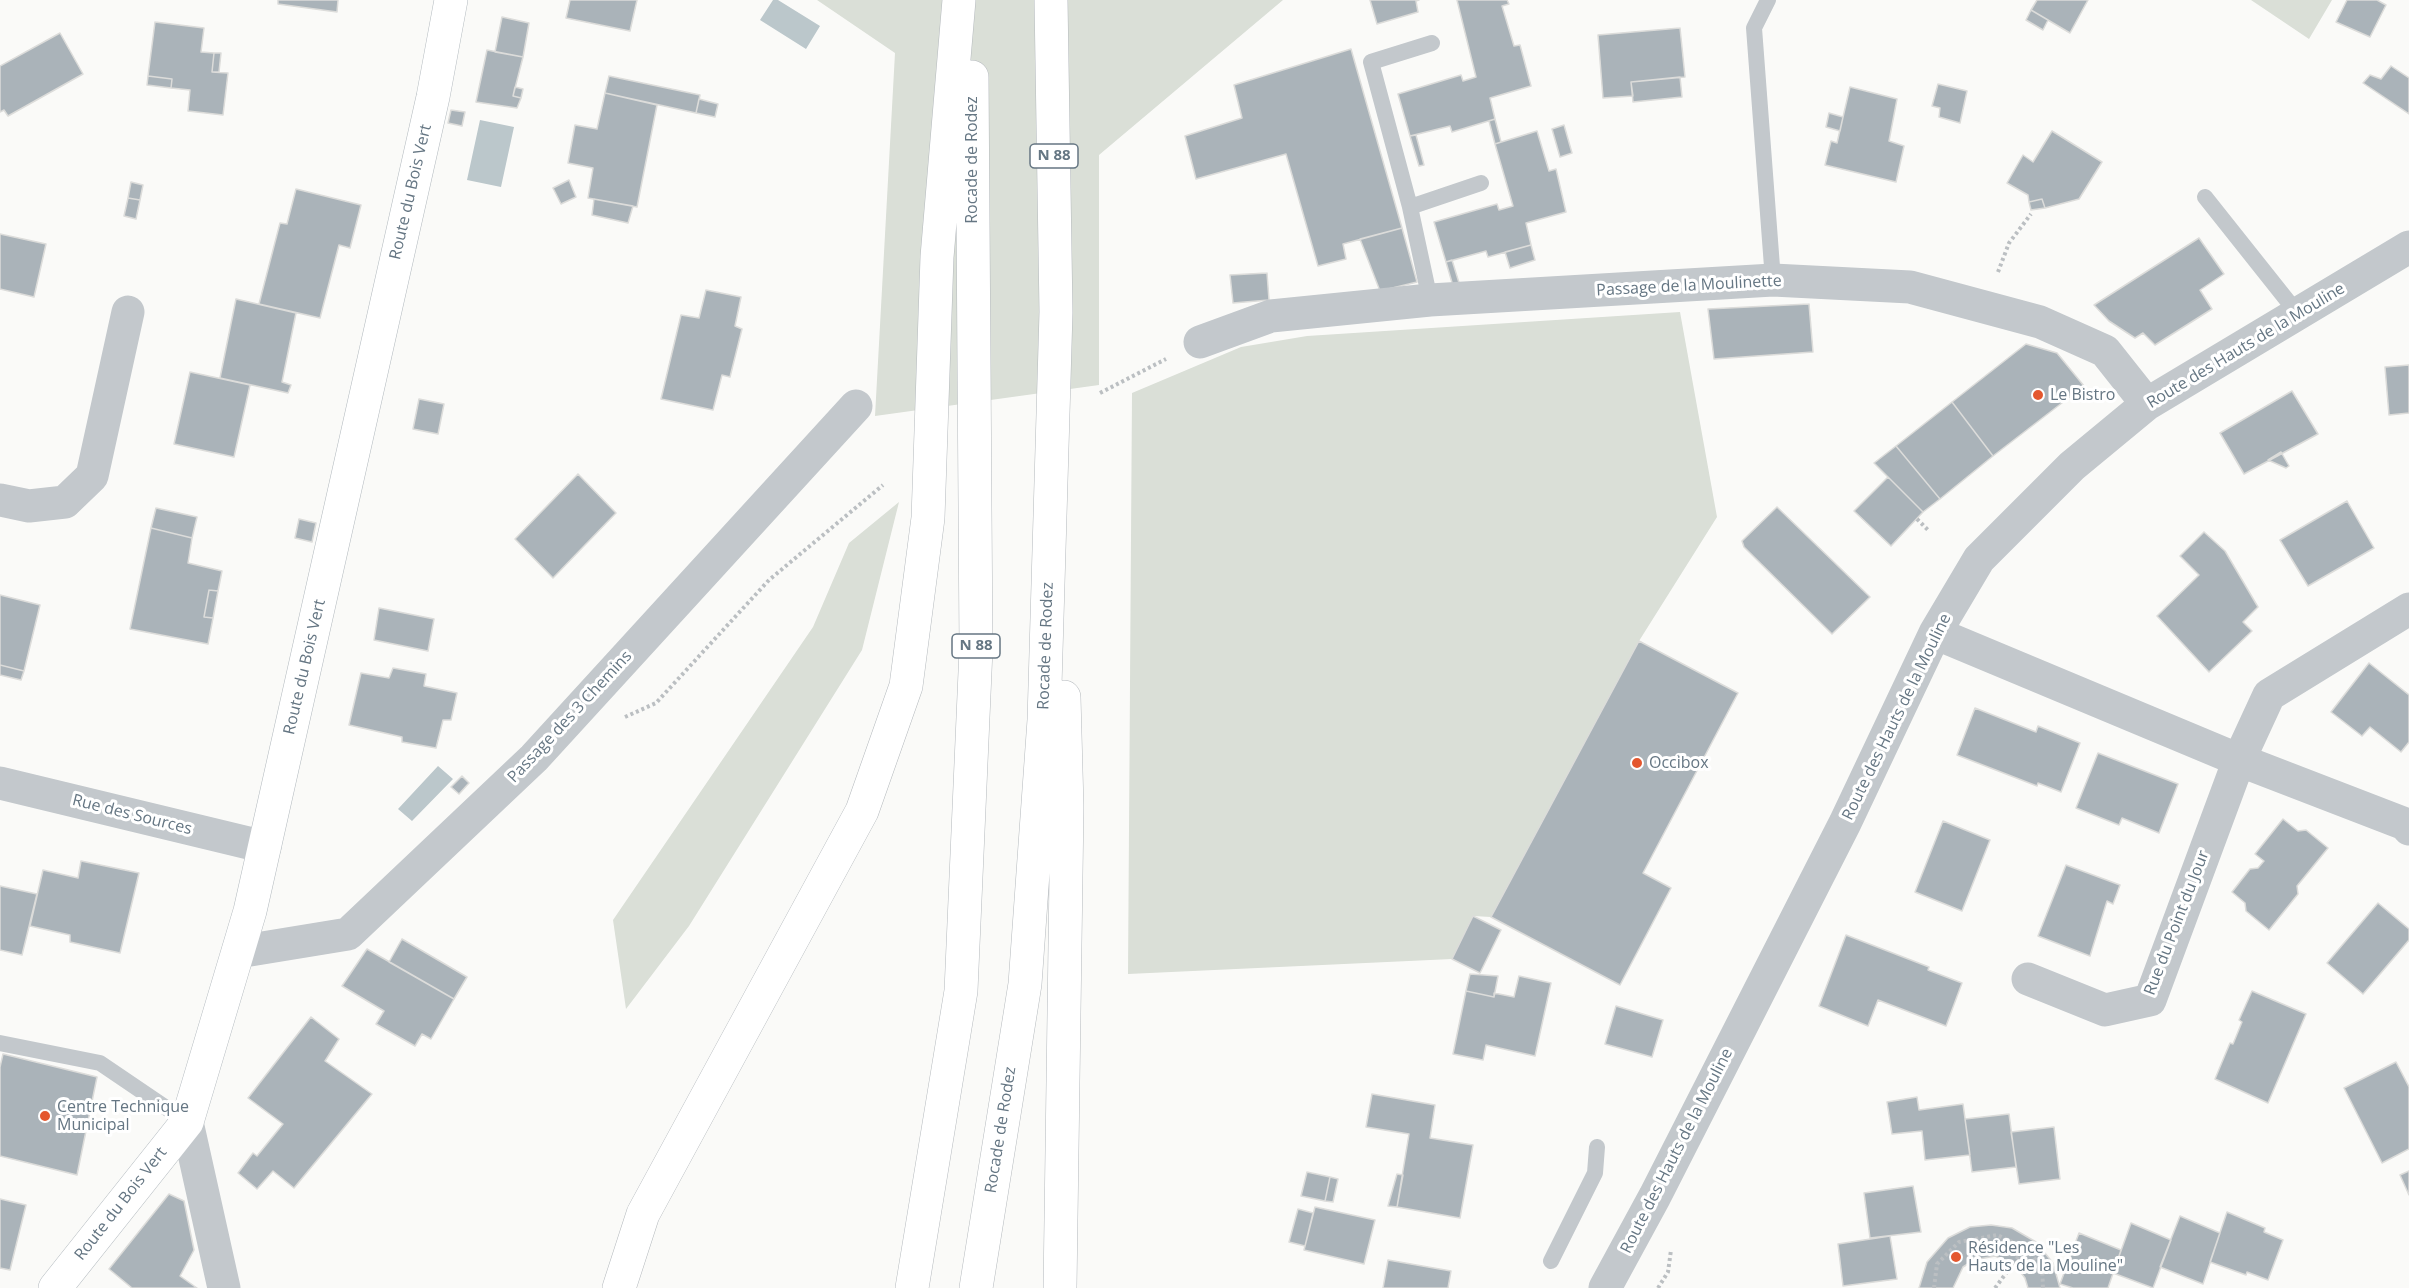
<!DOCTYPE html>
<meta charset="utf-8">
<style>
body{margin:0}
canvas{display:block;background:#fafaf8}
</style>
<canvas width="2409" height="1288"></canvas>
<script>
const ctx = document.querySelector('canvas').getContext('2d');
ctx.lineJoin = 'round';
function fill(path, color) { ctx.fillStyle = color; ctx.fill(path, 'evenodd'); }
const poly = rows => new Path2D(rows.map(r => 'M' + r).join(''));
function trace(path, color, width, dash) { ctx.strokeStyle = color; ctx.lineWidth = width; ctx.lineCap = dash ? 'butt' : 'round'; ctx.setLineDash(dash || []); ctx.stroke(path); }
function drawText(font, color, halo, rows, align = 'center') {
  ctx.font = font + ' "Open Sans",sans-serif'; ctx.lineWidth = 6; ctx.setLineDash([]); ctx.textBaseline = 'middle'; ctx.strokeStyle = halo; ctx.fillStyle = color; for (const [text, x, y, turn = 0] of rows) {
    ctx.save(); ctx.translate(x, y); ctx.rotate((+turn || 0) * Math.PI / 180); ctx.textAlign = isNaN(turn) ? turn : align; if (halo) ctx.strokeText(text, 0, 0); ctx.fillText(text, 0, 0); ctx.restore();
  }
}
fill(poly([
 [817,0,1283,0,1099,155,1099,385,875,416,895,53],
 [2251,0,2332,0,2309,39],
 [1680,312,1717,517,1639,641,1491,917,1473,916,1452,959,1128,974,1132,393,1241,347,1307,336],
 [899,502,862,650,689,926,626,1009,613,920,813,627,849,543]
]), '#dadfd7');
fill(poly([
 [773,0,778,0,820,26,806,49,760,20],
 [480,120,514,127,501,187,467,180],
 [438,766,453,779,412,821,398,809]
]), '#bbc7cb');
const building = poly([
 [278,0,338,0,337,12,278,4,278,0],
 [570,0,637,0,630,31,566,18,570,0],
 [1370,0,1419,0,1416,1,1418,12,1377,24,1370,0],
 [1457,0,1507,0,1509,4,1502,6,1514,46,1520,45,1531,86,1490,98,1495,119,1452,132,1450,126,1410,136,1398,94,1461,75,1463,81,1476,77,1457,0],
 [2037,0,2088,0,2070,33,2031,10,2037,0],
 [2347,0,2377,0,2386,5,2370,37,2336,22,2347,0],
 [2031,10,2048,20,2043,30,2026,20,2031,10],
 [502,17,529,23,523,57,495,52,502,17],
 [155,22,204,28,201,52,214,53,212,72,228,73,223,115,188,111,190,90,171,88,172,79,148,76,155,22],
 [1680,28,1685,77,1631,82,1633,96,1603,98,1598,35,1680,28],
 [60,33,83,74,8,116,4,110,0,112,0,66,60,33],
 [1351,49,1402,228,1343,244,1346,259,1318,266,1286,154,1196,179,1185,136,1242,118,1234,85,1351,49],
 [487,50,523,57,513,96,521,98,517,108,476,102,487,50],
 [214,53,221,53,219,72,212,72,214,53],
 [2391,66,2409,78,2409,114,2363,83,2370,75,2381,79,2391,66],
 [148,76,172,79,171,88,147,85,148,76],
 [609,76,700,95,696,113,605,93,609,76],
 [1680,77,1682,97,1633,102,1631,82,1680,77],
 [1938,84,1967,91,1960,123,1939,117,1940,108,1932,106,1938,84],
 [515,87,523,89,521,98,513,96,515,87],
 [1850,87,1897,99,1889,141,1904,146,1896,182,1825,165,1831,141,1837,143,1850,87],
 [605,93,657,105,637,207,588,198,593,168,568,163,575,125,597,129,605,93],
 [699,99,718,104,715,117,696,113,699,99],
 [451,110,465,112,462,126,448,123,451,110],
 [1829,113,1843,117,1840,131,1826,127,1829,113],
 [1495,119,1501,142,1495,144,1489,121,1495,119],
 [1564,125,1572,153,1560,157,1552,129,1564,125],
 [1537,131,1549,171,1556,169,1566,212,1526,223,1531,245,1488,257,1486,251,1446,262,1434,222,1497,204,1499,210,1513,206,1495,144,1537,131],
 [2052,131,2102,162,2079,199,2045,208,2042,199,2029,202,2028,195,2007,183,2023,155,2033,162,2052,131],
 [1416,135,1424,165,1419,166,1410,136,1416,135],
 [569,180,576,197,561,204,553,188,569,180],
 [131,182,143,185,140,200,128,198,131,182],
 [296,189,361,205,350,248,339,245,320,318,259,304,280,223,287,224,296,189],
 [128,198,140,200,136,219,124,216,128,198],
 [594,199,633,206,628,223,592,215,594,199],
 [2042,199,2045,208,2031,210,2029,202,2042,199],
 [1402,228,1417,282,1380,291,1360,239,1402,228],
 [0,234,46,244,34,297,0,289,0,234],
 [2199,238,2224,274,2200,290,2212,309,2155,345,2143,333,2135,338,2109,321,2094,305,2199,238],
 [1531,245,1535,260,1510,268,1505,252,1531,245],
 [1452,260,1460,286,1453,286,1446,262,1452,260],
 [1267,273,1269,300,1233,303,1230,275,1267,273],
 [706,290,741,297,735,326,742,329,730,377,722,375,713,410,661,399,681,315,699,318,706,290],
 [236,299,296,313,282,382,291,385,288,393,220,378,236,299],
 [1809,304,1813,352,1714,359,1708,309,1809,304],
 [2026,344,2057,353,2084,386,1993,456,1952,402,2026,344],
 [2409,365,2409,413,2389,415,2385,367,2409,365],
 [190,372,250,385,234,457,174,444,190,372],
 [2292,391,2318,434,2244,474,2220,433,2292,391],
 [419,399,444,404,438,434,413,429,419,399],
 [1952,402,1993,456,1940,499,1896,446,1952,402],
 [1896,446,1940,499,1923,512,1874,463,1896,446],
 [2281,452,2289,466,2286,468,2268,460,2281,452],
 [578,474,616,513,553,578,515,539,578,474],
 [1888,477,1923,512,1891,546,1854,511,1888,477],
 [2347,501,2374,548,2308,586,2280,540,2347,501],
 [1777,507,1870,597,1832,634,1744,547,1742,541,1777,507],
 [156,508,197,517,192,538,151,528,156,508],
 [299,519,316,523,312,542,295,538,299,519],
 [151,528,192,538,188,563,222,571,218,591,209,590,204,617,213,618,208,644,130,629,151,528],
 [2204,532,2225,551,2258,607,2243,622,2252,631,2209,672,2157,616,2199,575,2180,556,2204,532],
 [209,590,218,591,213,618,204,617,209,590],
 [0,595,40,605,24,671,0,665,0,595],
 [379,608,434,619,428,651,374,640,379,608],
 [1639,641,1738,693,1643,873,1671,888,1620,985,1491,917,1639,641],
 [2369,663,2409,695,2409,742,2401,752,2370,727,2362,736,2331,712,2369,663],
 [0,665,24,671,21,680,0,675,0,665],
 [393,668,426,674,424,686,457,693,451,720,443,720,436,748,402,742,402,737,349,725,361,673,389,678,393,668],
 [1975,708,2036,732,2038,726,2080,743,2061,792,2038,783,2037,786,1957,755,1975,708],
 [2098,753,2178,784,2159,833,2122,818,2119,825,2076,808,2098,753],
 [462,776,469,783,459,794,451,787,462,776],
 [2283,819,2298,831,2306,830,2328,848,2297,886,2298,894,2269,930,2246,911,2245,903,2232,892,2250,869,2258,868,2264,861,2255,854,2283,819],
 [1943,821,1990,840,1962,911,1915,892,1943,821],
 [81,861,139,873,120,953,70,942,70,935,30,926,43,870,78,878,81,861],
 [2066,865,2120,885,2113,904,2107,901,2090,956,2038,936,2066,865],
 [0,886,37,894,22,955,0,950,0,886],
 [2378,903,2409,929,2409,940,2363,994,2327,963,2378,903],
 [1473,916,1501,930,1480,973,1452,959,1473,916],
 [1846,935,1929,967,1928,970,1962,983,1946,1026,1878,1000,1868,1026,1819,1006,1846,935],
 [402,939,467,977,454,999,389,962,402,939],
 [367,949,454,999,431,1039,422,1034,415,1046,376,1024,384,1011,342,986,367,949],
 [1470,974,1498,976,1494,997,1466,991,1470,974],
 [1519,976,1551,983,1535,1056,1486,1045,1483,1060,1453,1054,1466,991,1494,997,1494,993,1514,997,1519,976],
 [2252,991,2306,1014,2268,1103,2215,1079,2230,1043,2233,1044,2242,1022,2239,1020,2252,991],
 [1616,1006,1663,1020,1652,1057,1605,1044,1616,1006],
 [311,1017,339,1039,325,1061,372,1094,294,1188,273,1171,257,1189,238,1173,253,1153,257,1156,283,1124,248,1098,311,1017],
 [3,1054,97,1077,77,1175,0,1156,0,1067,3,1054],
 [2396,1062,2409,1087,2409,1149,2382,1163,2344,1088,2396,1062],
 [1372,1094,1435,1105,1430,1138,1473,1145,1460,1218,1397,1207,1409,1134,1366,1127,1372,1094],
 [1917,1097,1919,1110,1963,1104,1970,1155,1925,1160,1922,1131,1892,1134,1887,1102,1917,1097],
 [2009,1114,2016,1167,1972,1172,1965,1119,2009,1114],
 [2054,1127,2060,1179,2019,1184,2011,1132,2054,1127],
 [2409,1171,2409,1195,2400,1175,2409,1171],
 [1307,1172,1330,1177,1325,1201,1301,1196,1307,1172],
 [1397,1174,1403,1175,1397,1207,1388,1206,1397,1174],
 [1330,1177,1338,1179,1333,1202,1325,1201,1330,1177],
 [1913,1186,1921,1232,1870,1238,1864,1193,1913,1186],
 [169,1194,184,1201,194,1250,180,1276,197,1288,132,1288,109,1269,169,1194],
 [0,1199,26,1205,10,1270,0,1268,0,1199],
 [1315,1207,1375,1220,1364,1264,1304,1250,1315,1207],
 [1298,1209,1313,1213,1305,1246,1289,1242,1298,1209],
 [2227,1212,2265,1228,2264,1232,2283,1240,2268,1280,2247,1272,2246,1275,2210,1262,2227,1212],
 [2180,1216,2220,1233,2203,1284,2160,1267,2180,1216],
 [2131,1223,2171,1240,2153,1288,2113,1273,2131,1223],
 [1991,1225,2012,1228,2036,1242,2053,1263,2060,1288,2028,1288,2025,1278,2015,1265,1995,1256,1974,1260,1963,1267,1953,1288,1919,1288,1927,1262,1948,1238,1970,1227,1991,1225],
 [2079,1233,2121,1250,2108,1288,2073,1288,2060,1284,2079,1233],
 [1890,1236,1897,1279,1843,1286,1838,1244,1890,1236],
 [1388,1260,1451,1271,1448,1288,1383,1288,1388,1260]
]);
fill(building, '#aab3b9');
trace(building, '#dcdcda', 1.5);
const secondary = poly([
 [55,1288,187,1122,250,911,433,97,451,0]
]);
const highway = poly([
 [619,1288,643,1214,862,811,906,686,928,518,937,257,959,0],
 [912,1288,961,991,976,649,972,77],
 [976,1288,1025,984,1044,720,1056,312,1051,0],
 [1060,1288,1067,807,1064,697]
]);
trace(secondary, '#b3babf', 34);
trace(highway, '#b4b9bd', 34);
trace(poly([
 [1998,272,2009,243,2031,214],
 [1100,393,1166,359],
 [1917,519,1928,530],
 [625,717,656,703,769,580,883,485],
 [1658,1288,1668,1272,1671,1250],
 [1934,1288,1937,1264,1959,1242,1997,1235,2025,1248,2042,1267,2043,1288],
 [1995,1288,2025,1248]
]), '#bbbfc2', 4, [3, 3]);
trace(poly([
 [1768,0,1754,28,1773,280],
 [2205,197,2298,314],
 [1410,207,1481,183],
 [1430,300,1410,207,1371,62,1432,43],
 [0,1043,100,1063,187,1122],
 [1551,1261,1595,1173,1597,1147]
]), '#c3c8cc', 16);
trace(poly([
 [1200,342,1271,316,1430,300,1773,280,1910,287,2040,322,2105,351,2147,404],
 [0,500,29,506,65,502,92,476,128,312],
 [1935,633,2239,760,2405,824,2409,829],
 [0,783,265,847],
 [238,952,348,934,534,758,856,406],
 [2028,979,2105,1010,2150,1000,2239,760,2269,695,2409,609],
 [187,1122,224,1288],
 [1605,1288,1655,1196,1845,823,1935,633,1979,559,2072,466,2147,404,2409,247]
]), '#c3c8cc', 33);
trace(secondary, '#fff', 33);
trace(highway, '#fff', 33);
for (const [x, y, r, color] of [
 [2038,395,6,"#e4572e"],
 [1637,763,6,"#e4572e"],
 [45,1116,6,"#e4572e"],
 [1956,1257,6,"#e4572e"]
]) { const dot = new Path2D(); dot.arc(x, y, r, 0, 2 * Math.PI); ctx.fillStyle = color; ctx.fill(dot); trace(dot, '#fff', 2); }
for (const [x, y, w] of [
 [1054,156,48],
 [976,646,48]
]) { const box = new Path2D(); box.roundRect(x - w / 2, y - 12, w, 24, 4.5); ctx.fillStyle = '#fff'; ctx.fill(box); trace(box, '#657683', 1.5); }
drawText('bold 15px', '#657683', null, [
 ["N 88",1054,156],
 ["N 88",976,646]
]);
drawText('16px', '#657683', '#fff', [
 ["Rocade de Rodez",972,160,-90],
 ["Route du Bois Vert",411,192,-77],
 ["Passage de la Moulinette",1689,286,-3],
 ["Route des Hauts de la Mouline",2246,346,-31],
 ["Rocade de Rodez",1046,646,-88],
 ["Route du Bois Vert",305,667,-77],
 ["Passage des 3 Chemins",570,717,-47],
 ["Route des Hauts de la Mouline",1897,717,-64],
 ["Rue des Sources",132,815,14],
 ["Rue du Point du Jour",2177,923,-69],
 ["Rocade de Rodez",1001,1130,-81],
 ["Route des Hauts de la Mouline",1677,1151,-63],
 ["Route du Bois Vert",121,1204,-52]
]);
drawText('16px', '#657683', '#fff', [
 ["Le Bistro",2050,395],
 ["Occibox",1649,763],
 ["Centre Technique",57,1107],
 ["Municipal",57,1125],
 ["Résidence \"Les",1968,1248],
 ["Hauts de la Mouline\"",1968,1266]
], 'left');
</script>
